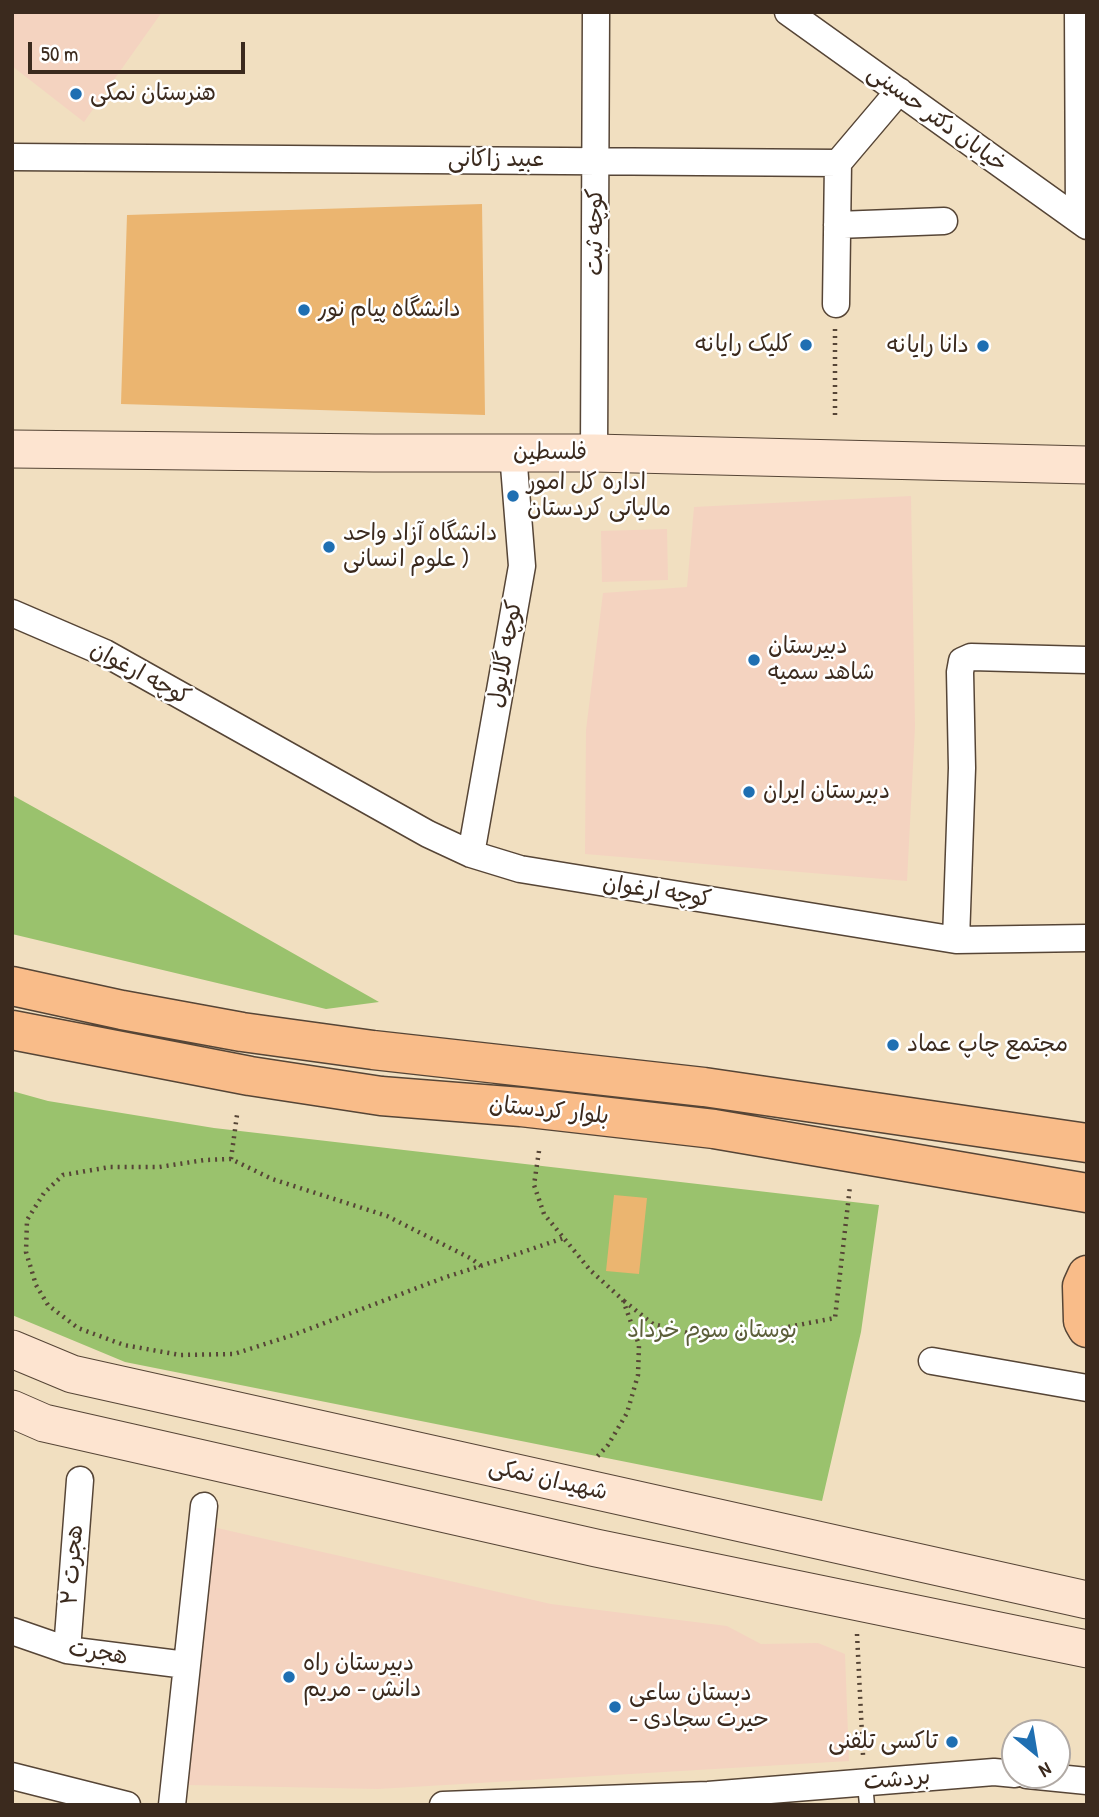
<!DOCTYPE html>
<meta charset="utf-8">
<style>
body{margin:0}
#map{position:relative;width:1099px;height:1817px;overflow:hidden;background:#f1dfc0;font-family:"Patrick Hand",sans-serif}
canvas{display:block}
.frame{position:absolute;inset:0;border:14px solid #3b2a1e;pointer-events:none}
.north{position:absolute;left:1001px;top:1719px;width:70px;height:70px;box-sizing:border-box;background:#fff;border:2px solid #b1aaa5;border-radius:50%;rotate:150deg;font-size:19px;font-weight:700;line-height:28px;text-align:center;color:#3b2a1e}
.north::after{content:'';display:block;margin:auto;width:24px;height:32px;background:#1f6fb2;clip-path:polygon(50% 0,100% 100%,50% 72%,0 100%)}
.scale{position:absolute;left:28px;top:42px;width:217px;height:32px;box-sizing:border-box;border:4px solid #3b2a1e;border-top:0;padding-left:9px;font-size:21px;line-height:24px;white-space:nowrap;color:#3b2a1e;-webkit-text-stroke:5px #fff;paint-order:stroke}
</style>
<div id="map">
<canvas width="1099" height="1817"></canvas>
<div class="frame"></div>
<div class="north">N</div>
<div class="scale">50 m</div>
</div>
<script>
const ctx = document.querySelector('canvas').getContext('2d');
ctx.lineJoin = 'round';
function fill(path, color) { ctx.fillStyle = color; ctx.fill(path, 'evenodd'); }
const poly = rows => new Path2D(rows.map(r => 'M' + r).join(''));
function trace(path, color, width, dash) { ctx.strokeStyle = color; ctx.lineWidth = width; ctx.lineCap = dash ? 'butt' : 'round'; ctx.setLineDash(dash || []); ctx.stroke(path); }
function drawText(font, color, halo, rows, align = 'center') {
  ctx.font = font + ' "Patrick Hand","Playpen Sans Arabic",sans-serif'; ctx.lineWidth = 5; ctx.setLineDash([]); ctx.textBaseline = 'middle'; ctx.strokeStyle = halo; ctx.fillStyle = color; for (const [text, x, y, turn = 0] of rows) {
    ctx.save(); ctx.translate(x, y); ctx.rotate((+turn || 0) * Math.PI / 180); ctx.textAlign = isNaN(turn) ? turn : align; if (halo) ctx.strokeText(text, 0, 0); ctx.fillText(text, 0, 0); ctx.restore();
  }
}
fill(poly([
 [12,12,162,12,84,122,12,66],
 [911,496,915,727,907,881,585,854,586,730,603,593,687,587,694,507],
 [667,529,668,580,602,582,601,531],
 [204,1525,551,1604,727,1626,761,1644,818,1643,845,1654,849,1761,378,1789,187,1785]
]), '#f4d3c0');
fill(poly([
 [12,795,102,845,379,1002,326,1009,12,934],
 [12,1091,48,1101,214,1128,879,1205,861,1332,822,1501,125,1362,12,1315]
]), '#9ac26d');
fill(poly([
 [482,204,485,415,121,404,127,215],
 [614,1195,647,1198,639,1274,606,1271]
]), '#ebb570');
const lane = poly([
 [865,1784,867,1805]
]);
const street = poly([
 [788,12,1087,226],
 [1078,12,1079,220],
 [12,157,838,163],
 [838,163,899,91],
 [837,225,944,221],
 [836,304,838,163],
 [594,453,596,12],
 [12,613,105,653,428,834,471,854,520,869,956,940,962,768,960,672,962,661,971,657,1087,660],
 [471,854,522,566,513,453],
 [956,940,1087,938],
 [932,1361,1087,1388],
 [12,1631,67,1650,186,1665],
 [67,1650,80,1480],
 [1027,1775,1087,1781],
 [12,1776,127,1805],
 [172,1805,204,1506],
 [443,1805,708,1795,994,1772,1015,1774]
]);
const secondary = poly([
 [12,449,374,453,594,453,1087,465],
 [12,1349,72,1374,1087,1600],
 [12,1409,44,1423,596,1548,1087,1649]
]);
const primary = poly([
 [12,986,122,1010,242,1032,373,1050,704,1087,1087,1143],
 [12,1030,250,1076,381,1096,521,1107,714,1129,1087,1193],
 [1087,1275,1082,1286,1083,1321,1087,1328]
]);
trace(lane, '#564536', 17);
trace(street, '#564536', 29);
trace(secondary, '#564536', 39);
trace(primary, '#564536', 41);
trace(poly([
 [835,415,835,329],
 [539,1151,534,1185,544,1214,590,1270,623,1300,639,1345,638,1375,627,1413,608,1445,595,1459],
 [231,1159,237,1115],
 [481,1266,472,1259,387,1216,272,1179,231,1159,205,1160,159,1167,110,1167,63,1175,44,1193,27,1220,26,1252,36,1285,48,1305,78,1328,124,1345,180,1355,234,1354,293,1335,446,1277,499,1260,564,1238],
 [624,1301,653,1324,708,1338,751,1334,835,1318,850,1186],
 [857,1634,863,1755]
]), '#564536', 4.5, [2, 5]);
trace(lane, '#fff', 14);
trace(street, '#fff', 26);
trace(secondary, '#fde4d0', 37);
trace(primary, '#f9bc89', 38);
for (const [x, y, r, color] of [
 [76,94,7,"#1f6fb2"],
 [304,310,7,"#1f6fb2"],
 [806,345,7,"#1f6fb2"],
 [983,346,7,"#1f6fb2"],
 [513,496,7,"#1f6fb2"],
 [329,547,7,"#1f6fb2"],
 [754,660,7,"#1f6fb2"],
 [749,792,7,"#1f6fb2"],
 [893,1045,7,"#1f6fb2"],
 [289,1677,7,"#1f6fb2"],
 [615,1707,7,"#1f6fb2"],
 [952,1742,7,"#1f6fb2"]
]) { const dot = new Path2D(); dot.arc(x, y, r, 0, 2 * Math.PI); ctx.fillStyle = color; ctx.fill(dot); trace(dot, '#fff', 2.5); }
drawText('23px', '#3b2a1e', '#fff', [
 ["هنرستان نمکی",90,94],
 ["دانشگاه پیام نور",318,310],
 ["کلیک رایانه",792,345,"right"],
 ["دانا رایانه",969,346,"right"],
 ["اداره کل امور",527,483],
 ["مالیاتی کردستان",527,509],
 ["دانشگاه آزاد واحد",343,534],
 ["علوم انسانی )",343,560],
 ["دبیرستان",768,647],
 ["شاهد سمیه",768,673],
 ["دبیرستان ایران",763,792],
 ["مجتمع چاپ عماد",907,1045],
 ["دبیرستان راه",303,1664],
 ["دانش - مریم",303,1690],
 ["دبستان ساعی",629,1694],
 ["- حیرت سجادی",629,1720],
 ["تاکسی تلفنی",938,1742,"right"]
], 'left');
drawText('23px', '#3b2a1e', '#fff', [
 ["خیابان دکتر حسینی",937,119,36],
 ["عبید زاکانی",496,160],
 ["کوچه ثبت",596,232,-90],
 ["فلسطین",550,453],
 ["کوچه گلایول",506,654,-80],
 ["کوچه ارغوان",140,674,28],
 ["کوچه ارغوان",657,892,9],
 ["بلوار کردستان",549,1111,6],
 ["شهیدان نمکی",548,1480,13],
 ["هجرت ۲",73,1565,-86],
 ["هجرت",98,1653,9],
 ["بردشت",897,1780,-5]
]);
drawText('23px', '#5c5f3a', '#fff', [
 ["بوستان سوم خرداد",712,1331]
]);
</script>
